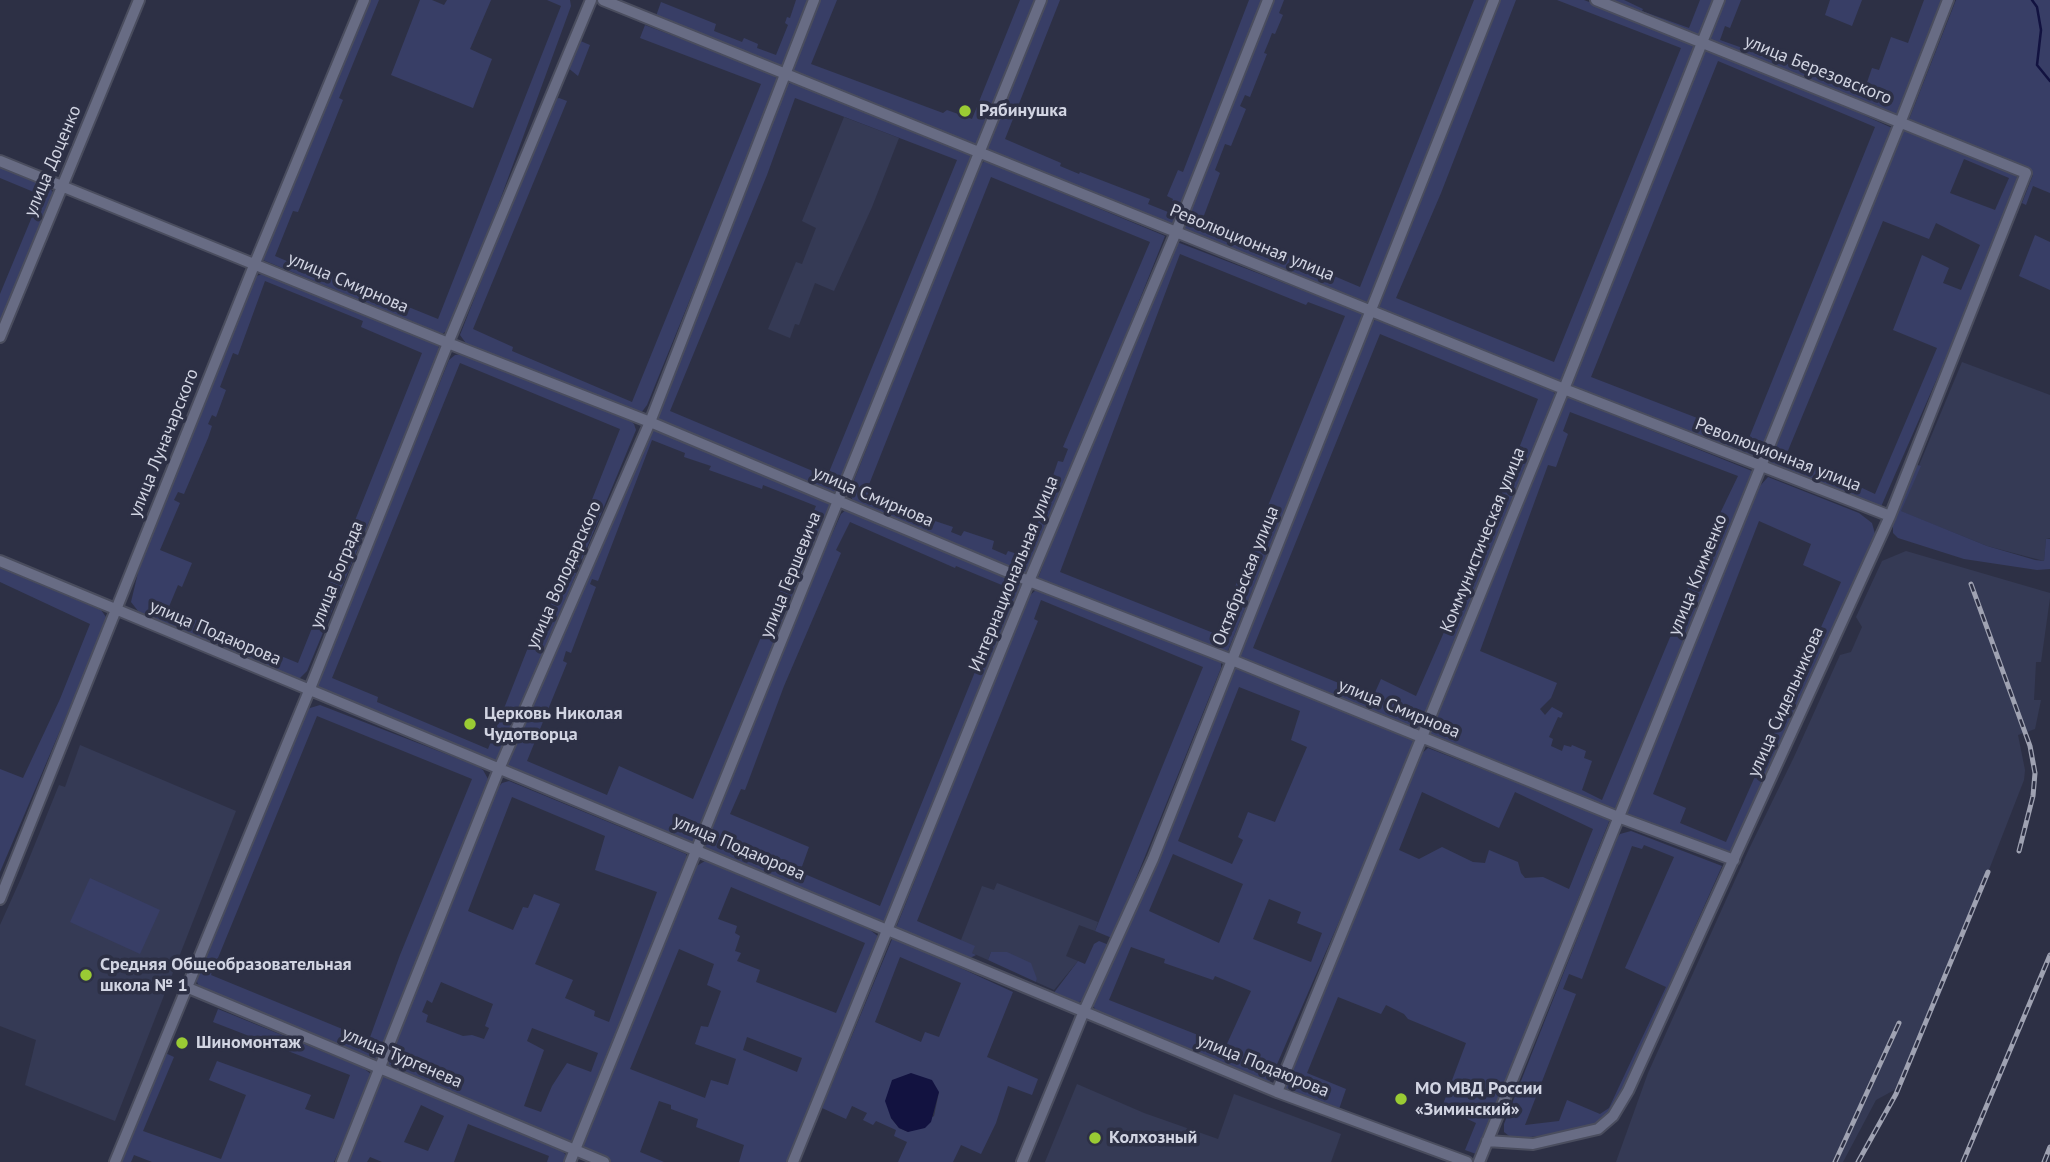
<!DOCTYPE html>
<meta charset="utf-8">
<style>
body{margin:0}
canvas{display:block;background:#2d3045}
</style>
<canvas width="2050" height="1162"></canvas>
<script>
const ctx = document.querySelector('canvas').getContext('2d');
ctx.lineJoin = 'round';
function fill(path, color) { ctx.fillStyle = color; ctx.fill(path, 'evenodd'); }
const poly = rows => new Path2D(rows.map(r => 'M' + r).join(''));
function trace(path, color, width, dash) { ctx.strokeStyle = color; ctx.lineWidth = width; ctx.lineCap = dash ? 'butt' : 'round'; ctx.setLineDash(dash || []); ctx.stroke(path); }
function drawText(font, color, halo, rows, align = 'center') {
  ctx.font = font + ' "PT Sans",sans-serif'; ctx.lineWidth = 7; ctx.setLineDash([]); ctx.textBaseline = 'middle'; ctx.strokeStyle = halo; ctx.fillStyle = color; for (const [text, x, y, turn = 0] of rows) {
    ctx.save(); ctx.translate(x, y); ctx.rotate((+turn || 0) * Math.PI / 180); ctx.textAlign = isNaN(turn) ? turn : align; if (halo) ctx.strokeText(text, 0, 0); ctx.fillText(text, 0, 0); ctx.restore();
  }
}
fill(poly([
 [844,117,899,138,872,207,834,291,815,283,799,325,795,324,790,338,768,329,796,262,802,264,816,228,802,221],
 [1962,362,2050,395,2050,538,2046,539,2044,561,1987,546,1900,511],
 [1906,551,2050,593,2050,598,2041,662,2036,662,2034,700,2041,700,2035,729,2018,735,2025,770,2024,780,1937,1003,1898,1088,1876,1100,1843,1162,1616,1162,1648,1073,1749,849,1794,757,1840,655,1851,652,1862,627,1856,617,1882,561],
 [80,745,236,811,115,1121,25,1085,36,1040,0,1026,0,925,22,876,59,785,65,787],
 [997,883,1098,922,1095,931,1079,925,1066,956,1078,961,1054,990,1036,982,1037,979,991,952,988,960,972,953,961,940,982,886,994,890],
 [1077,1084,1144,1113,1218,1139,1234,1094,1341,1134,1331,1162,1045,1162]
]), '#353a55');
fill(poly([
 [367,0,379,0,339,98,343,100,298,212,293,211,275,256,289,262,290,259,438,319,561,6,547,0,570,0,571,6,500,200,448,330,442,334,263,260,262,255],
 [420,0,432,0,444,5,447,0,491,0,470,49,492,59,473,108,391,75],
 [796,0,810,0,784,68,655,19,661,2,716,24,714,31,742,42,744,38,758,44,757,48,776,55,788,25,785,23,787,17,790,18],
 [820,0,837,0,811,64,943,113,947,110,972,119,1020,0,1034,0,976,147,794,72,793,70],
 [1047,0,1060,0,1005,139,1061,163,1060,166,1079,174,1080,172,1150,199,1148,204,1168,212,1173,199,1167,196,1178,170,1183,172,1249,0,1263,0,1172,226,987,150],
 [1273,0,1284,0,1279,13,1283,15,1275,34,1272,33,1269,41,1264,53,1267,54,1250,97,1245,95,1240,106,1246,109,1231,146,1225,144,1215,170,1220,173,1203,218,1232,230,1231,235,1243,240,1245,236,1305,260,1303,264,1325,273,1327,269,1335,273,1334,276,1360,287,1474,0,1489,0,1367,302,1181,229],
 [1501,0,1516,0,1441,193,1396,298,1554,362,1681,48,1557,0,1584,0,1694,42,1696,47,1561,382,1379,308],
 [1602,0,1624,0,1643,9,1642,11,1689,28,1700,0,1715,0,1701,37],
 [1725,0,1741,0,1730,28,1725,26,1720,40,1838,82,1837,86,1848,91,1850,87,1864,91,1872,68,1879,70,1891,37,1908,43,1924,0,1941,0,1896,116,1710,41],
 [1830,0,1862,0,1852,26,1825,15],
 [1956,0,2050,0,2050,193,2033,186,2026,205,2022,203,2033,175,1908,122],
 [645,25,768,72,778,79,776,88,647,405,641,413,468,346,460,335,552,100,559,98,567,101,473,329,513,347,512,351,632,402,761,84,640,38],
 [578,40,590,45,578,76,567,67],
 [1704,47,1791,82,1892,128,1760,454,1755,458,1571,386],
 [1718,61,1875,127,1749,438,1591,377],
 [793,82,966,152,972,158,835,494,654,423,786,85],
 [795,98,957,160,827,477,670,411,767,175],
 [1903,128,2014,172,2018,179,1959,328,1880,509,1769,462,1814,342],
 [1964,159,2009,178,1995,210,1950,193],
 [1883,221,1929,239,1936,223,1980,245,1961,290,1943,283,1949,268,1922,255,1893,330,1937,348,1875,494,1787,453],
 [985,161,1165,236,1069,477,1027,573,1024,574,854,502,849,493,980,165],
 [991,177,1150,242,1063,447,1068,449,1063,462,1058,461,1044,502,1046,503,1024,556,1008,551,1006,555,992,549,994,541,964,531,961,536,951,532,953,527,932,520,930,523,918,519,920,514,866,492],
 [0,166,50,187,54,196,0,328,0,294,41,195,0,178],
 [2035,235,2050,242,2050,290,2019,276],
 [1177,242,1364,314,1227,653,1037,581,1128,346],
 [1180,254,1306,305,1308,302,1345,316,1216,634,1060,572],
 [262,274,325,297,437,343,440,351,307,671,299,679,230,652,138,611,131,602,142,556,254,277],
 [265,281,363,321,361,327,422,353,298,663,218,630,217,632,202,627,203,623,191,618,189,623,179,619,181,614,168,609,178,585,182,587,192,563,160,550,180,503,174,500,178,492,184,494,208,438,212,426,208,424,212,415,216,417,226,390,220,387,233,353,238,355],
 [1377,319,1552,390,1556,396,1419,735,1236,659,1370,323],
 [1380,334,1538,399,1477,557,1416,696,1381,679,1373,697,1253,648],
 [462,354,631,421,634,424,636,430,497,764,319,689,317,685,449,360,455,355],
 [460,363,620,429,534,646,529,645,488,749,377,702,378,697,332,678],
 [1568,397,1752,471,1613,813,1429,736],
 [1570,412,1738,476,1700,555,1671,635,1602,800,1582,790,1592,761,1584,758,1586,751,1572,745,1571,747,1564,745,1562,751,1551,746,1553,739,1549,737,1558,717,1561,718,1563,713,1552,707,1545,715,1540,709,1551,698,1557,683,1480,651,1548,465,1556,467,1568,434,1563,431],
 [649,428,833,505,694,844,505,767],
 [652,440,685,453,684,457,711,466,709,470,762,489,763,485,816,506,693,799,619,766,607,795,527,761,567,663,563,661,566,651,571,653,596,587,590,584,592,579,598,581],
 [1914,464,1921,466,1901,511,1987,546,2035,560,2044,561,2046,539,2050,539,2050,569,2037,570,1964,559,1898,538,1893,533,1893,516],
 [1768,477,1859,513,1872,523,1875,534,1732,857,1628,816,1626,813,1717,587,1760,486],
 [1759,521,1811,544,1803,565,1841,582,1726,842,1680,823,1686,808,1653,794],
 [847,509,1016,581,1020,583,1022,590,947,767,887,925,704,848,703,845,816,570,841,514],
 [850,522,955,568,956,566,1009,588,880,906,800,872,809,847,730,814,741,789,745,790,784,686,841,553,836,550],
 [0,568,101,610,106,617,106,622,0,872,0,769,23,778,60,699,90,624,0,582],
 [1036,590,1215,658,1221,663,1221,668,1112,938,1095,931,1203,667,1041,600,1034,619,1038,621,917,921,975,946,972,953,976,955,970,958,896,928,1028,597],
 [1234,664,1417,742,1268,1085,1100,1013,1096,1011,1093,1005,1166,835],
 [1239,687,1300,711,1291,740,1307,747,1275,822,1248,812,1238,837,1243,840,1232,864,1178,841],
 [1173,854,1243,884,1219,943,1149,911],
 [1269,899,1301,912,1297,923,1322,933,1311,962,1253,939],
 [1131,947,1165,959,1164,963,1213,980,1215,976,1251,991,1226,1046,1109,1000],
 [320,705,477,766,483,770,488,779,379,1057,376,1059,205,991,199,986,195,978,306,712,310,708],
 [317,716,472,779,400,955,369,1040,211,975],
 [1428,748,1610,819,1476,1154,1465,1150,1476,1123,1442,1107,1466,1043,1408,1019,1404,1014,1386,1005,1381,1014,1338,997,1307,1073,1346,1089,1338,1112,1280,1091,1420,755],
 [1422,792,1499,828,1515,792,1593,829,1569,889,1543,877,1525,878,1521,873,1518,862,1489,850,1485,863,1473,862,1442,847,1419,859,1399,850],
 [509,781,686,854,688,860,573,1141,568,1141,387,1066,386,1063,427,951,496,790,502,783],
 [512,797,605,836,595,870,657,892,609,1022,594,1016,595,1011,565,998,573,980,535,964,560,904,534,894,528,908,523,907,513,930,468,911],
 [441,982,493,1004,485,1026,489,1028,484,1039,472,1035,463,1036,426,1022,428,1015,422,1012,427,1000,432,1003],
 [532,1028,598,1053,591,1072,567,1063,552,1086,541,1112,524,1106,544,1050,527,1041],
 [1631,831,1722,866,1616,1104,1604,1120,1581,1131,1513,1139,1504,1132,1504,1124,1617,838,1620,834],
 [1644,845,1674,857,1625,968,1666,987,1609,1108,1600,1114,1567,1100,1559,1121,1525,1125,1576,994,1563,989,1569,974,1582,979,1632,846,1642,849],
 [705,861,870,930,879,937,789,1162,739,1162,744,1145,696,1127,698,1119,671,1109,671,1105,659,1101,640,1152,664,1162,611,1162,585,1151,581,1146,695,867],
 [731,887,865,943,836,1013,756,982,760,970,737,961,741,953,735,951,740,936,735,933,737,926,718,919],
 [679,949,714,964,707,985,721,991,708,1027,701,1026,695,1044,736,1059,728,1085,711,1080,705,1098,630,1069],
 [747,1037,802,1058,797,1072,743,1050],
 [90,878,160,910,140,954,70,922],
 [893,937,1013,992,987,1057,1038,1079,1032,1095,1008,1086,996,1123,981,1154,961,1145,953,1162,898,1162,907,1142,894,1136,896,1130,876,1121,873,1125,863,1120,867,1113,852,1106,846,1119,822,1108],
 [900,957,961,983,939,1037,925,1032,921,1042,875,1022],
 [939,1092,934,1116,908,1132,899,1128,891,1118],
 [1099,941,1109,945,1084,999,1076,1004,1053,994,1078,961,1085,964,1094,944],
 [991,952,1007,952,1031,963,1037,979,1036,982,988,960],
 [218,1009,363,1068,371,1074,370,1081,334,1162,152,1162,134,1155,131,1162,118,1162,163,1052,174,1057,143,1131,221,1159,246,1095,209,1080,217,1061,311,1095,305,1109,334,1119,350,1075,213,1022],
 [386,1076,560,1149,565,1154,566,1162,547,1162,549,1156,468,1124,454,1162,382,1162,370,1157,367,1162,344,1162,381,1078],
 [421,1105,444,1116,428,1151,404,1142]
]), '#383e66');
fill(poly([
 [911,1073,932,1080,939,1092,931,1122,925,1128,908,1132,899,1128,891,1118,885,1101,892,1080]
]), '#121240');
trace(poly([
 [2032,0,2037,7,2041,30,2037,65,2050,81]
]), '#121240', 2.5);
const minor = poly([
 [603,0,1564,389,1890,516],
 [0,161,448,343,650,422,1029,581,1232,660,1618,817,1734,860],
 [0,337,139,0],
 [0,561,1277,1092,1467,1162],
 [0,899,255,263,364,0],
 [186,987,604,1162],
 [1277,1092,1564,389,1719,0],
 [1487,1141,1533,1144,1598,1129,1613,1116,1628,1091,1890,516,2026,173,1596,0],
 [115,1162,309,691,448,343,591,0],
 [342,1162,499,769,650,422,814,0],
 [570,1162,1041,0],
 [793,1162,1029,581,1176,232,1268,0],
 [1022,1162,1084,1011,1153,859,1494,0],
 [1479,1162,1900,123,1948,0]
]);
trace(minor, '#4a4d5e', 14);
trace(minor, '#686c84', 10);
const rail = poly([
 [1971,584,2030,746,2035,773,2033,796,2019,851],
 [1835,1162,1899,1023],
 [1858,1162,1896,1094,1988,872],
 [1963,1162,2050,955],
 [2044,1162,2050,1147]
]);
trace(rail, '#9fa2b2', 5);
trace(rail, '#2d3045', 2.5, [8]);
for (const [x, y, r, color] of [
 [965,111,7,"#9acb34"],
 [470,724,7,"#9acb34"],
 [86,975,7,"#9acb34"],
 [182,1043,7,"#9acb34"],
 [1401,1099,7,"#9acb34"],
 [1095,1138,7,"#9acb34"]
]) { const dot = new Path2D(); dot.arc(x, y, r, 0, 2 * Math.PI); ctx.fillStyle = color; ctx.fill(dot); trace(dot, '#2d3045', 2.5); }
drawText('18px', '#d1d4e2', '#2d3045', [
 ["улица Березовского",1818,70,22],
 ["улица Доценко",53,161,-67],
 ["Революционная улица",1252,243,22],
 ["улица Смирнова",348,283,23],
 ["улица Луначарского",164,443,-68],
 ["Революционная улица",1778,455,21],
 ["улица Смирнова",873,497,23],
 ["Коммунистическая улица",1483,540,-68],
 ["Интернациональная улица",1014,574,-68],
 ["улица Бограда",337,575,-68],
 ["улица Володарского",564,575,-66],
 ["улица Гершевича",791,575,-68],
 ["улица Клименко",1698,575,-68],
 ["Октябрьская улица",1246,576,-68],
 ["улица Подаюрова",215,633,23],
 ["улица Сидельникова",1786,702,-66],
 ["улица Смирнова",1399,709,22],
 ["улица Подаюрова",739,848,23],
 ["улица Тургенева",402,1058,23],
 ["улица Подаюрова",1263,1066,22]
]);
drawText('bold 18px', '#d1d4e2', '#2d3045', [
 ["Рябинушка",979,111],
 ["Церковь Николая",484,714],
 ["Чудотворца",484,735],
 ["Средняя Общеобразовательная",100,965],
 ["школа № 1",100,986],
 ["Шиномонтаж",196,1043],
 ["МО МВД России",1415,1089],
 ["«Зиминский»",1415,1110],
 ["Колхозный",1109,1138]
], 'left');
</script>
